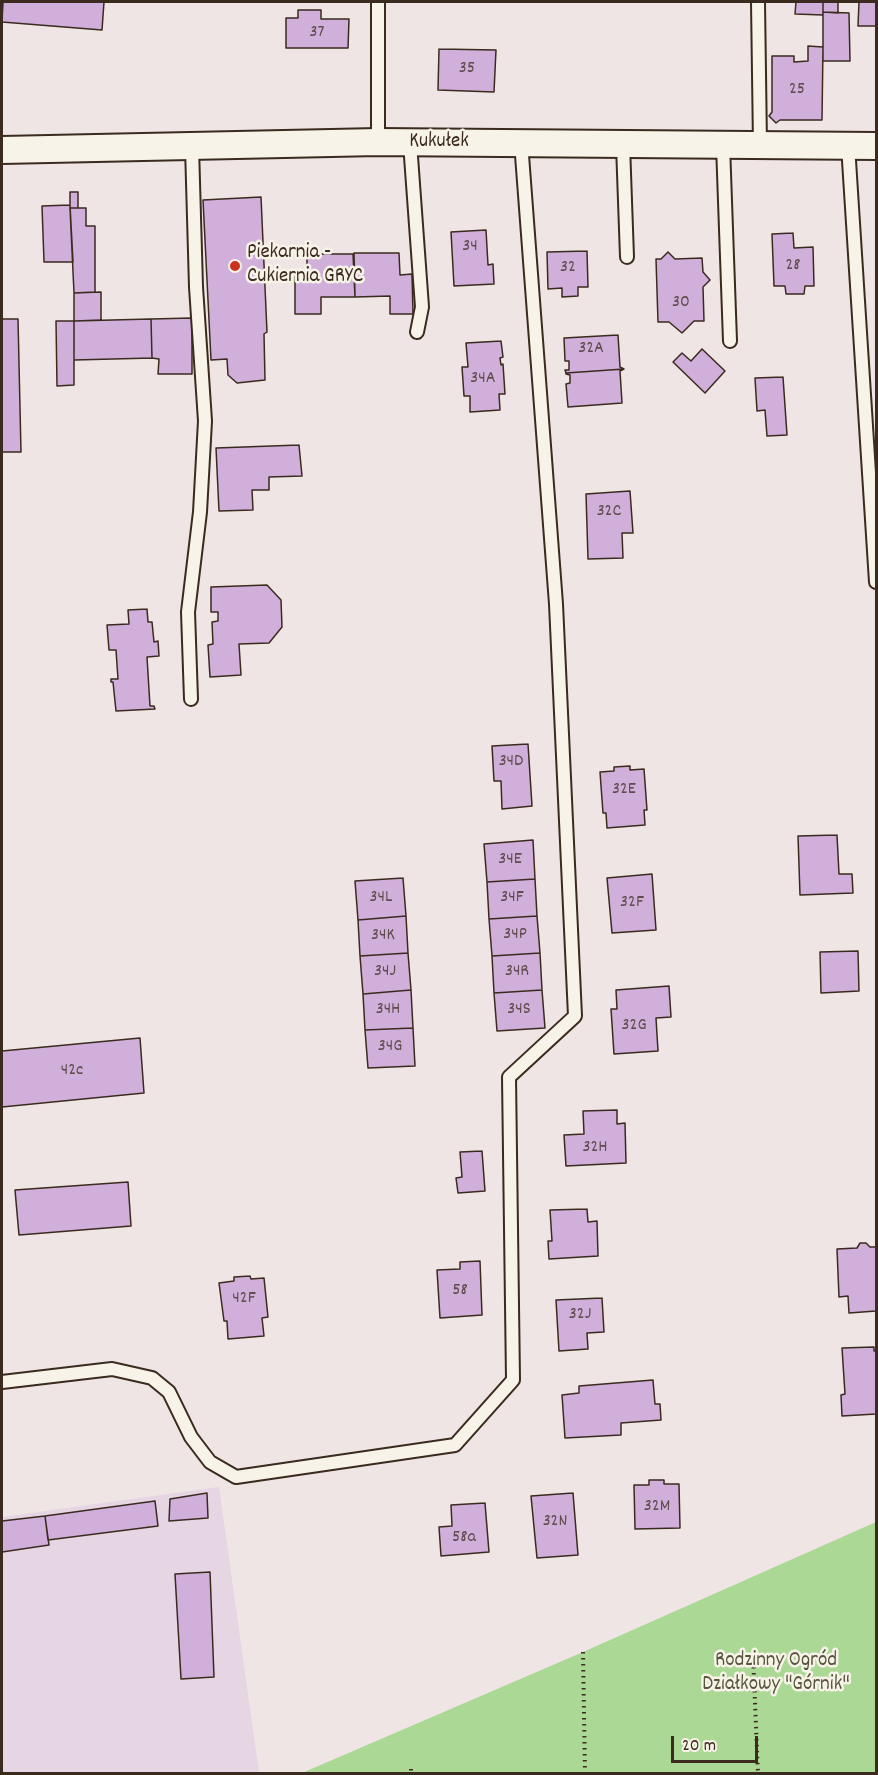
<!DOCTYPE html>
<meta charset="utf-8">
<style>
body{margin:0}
#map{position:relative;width:878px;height:1775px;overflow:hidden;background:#efe5e5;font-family:Dekko,sans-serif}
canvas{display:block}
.frame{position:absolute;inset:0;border:3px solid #3b2a1e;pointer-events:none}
.scale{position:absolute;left:671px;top:1736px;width:87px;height:27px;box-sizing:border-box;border:3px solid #3b2a1e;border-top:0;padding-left:8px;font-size:18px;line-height:21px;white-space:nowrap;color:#3b2a1e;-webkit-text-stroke:4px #f7f3e8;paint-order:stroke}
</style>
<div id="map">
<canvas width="878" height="1775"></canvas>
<div class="frame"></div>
<div class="scale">20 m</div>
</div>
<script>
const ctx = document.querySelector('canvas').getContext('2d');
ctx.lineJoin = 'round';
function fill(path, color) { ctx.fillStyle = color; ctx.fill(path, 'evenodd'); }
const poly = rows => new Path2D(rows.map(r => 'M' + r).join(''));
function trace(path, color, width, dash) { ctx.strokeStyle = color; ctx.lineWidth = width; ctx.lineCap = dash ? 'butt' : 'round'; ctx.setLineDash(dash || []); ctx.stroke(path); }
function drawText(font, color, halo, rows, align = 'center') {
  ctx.font = font + ' Dekko,sans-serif'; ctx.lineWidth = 5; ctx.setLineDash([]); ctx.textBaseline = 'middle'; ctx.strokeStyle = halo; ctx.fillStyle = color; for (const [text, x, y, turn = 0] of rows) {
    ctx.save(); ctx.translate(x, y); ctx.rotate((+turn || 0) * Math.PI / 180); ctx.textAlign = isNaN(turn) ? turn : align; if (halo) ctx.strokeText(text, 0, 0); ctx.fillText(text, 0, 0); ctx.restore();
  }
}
fill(poly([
 [219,1487,259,1773,2,1773,2,1517]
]), '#e6d5e2');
fill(poly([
 [876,1522,876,1773,302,1773,583,1652]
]), '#acd896');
const building = poly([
 [3,2,104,2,102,30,2,22,3,2],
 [796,2,823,2,823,15,795,14,796,2],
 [823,2,838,2,838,13,823,12,823,2],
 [859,2,876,2,876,26,858,26,859,2],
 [298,10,321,10,321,19,349,19,348,48,286,48,286,18,298,18,298,10],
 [823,12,849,13,850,61,823,61,823,12],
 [808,46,823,47,822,120,780,120,776,123,769,116,772,112,772,56,794,56,794,62,808,61,808,46],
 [439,49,496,50,494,92,438,90,439,49],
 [70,192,78,192,78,208,70,208,70,192],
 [261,197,267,332,264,334,265,380,237,383,228,375,227,359,211,360,203,200,261,197],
 [70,205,73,262,44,262,42,206,70,205],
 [70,208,86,208,86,226,95,226,95,292,74,293,70,208],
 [486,230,488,265,493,264,494,284,454,286,451,232,486,230],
 [793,233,794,248,813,247,814,286,805,286,804,294,786,294,785,286,774,286,772,234,793,233],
 [587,251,588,287,578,287,578,296,562,297,562,288,548,289,547,252,587,251],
 [668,252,675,259,702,258,703,272,710,280,703,287,704,321,694,321,682,333,669,322,658,322,656,259,661,259,668,252],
 [354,253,399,253,400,275,412,274,413,314,390,314,390,296,355,297,354,253],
 [307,254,353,254,355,297,321,297,321,314,295,314,295,274,307,273,307,254],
 [101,292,101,320,74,321,74,293,101,292],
 [192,318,192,374,158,374,159,359,152,358,151,319,192,318],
 [2,319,18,319,21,452,2,452,2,319],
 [151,319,152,358,74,360,74,321,151,319],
 [56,321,74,321,74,385,57,386,56,321],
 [618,335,620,367,624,369,566,373,565,370,569,370,569,361,565,361,564,338,618,335],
 [501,341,503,357,500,358,501,365,503,364,505,394,499,394,500,410,470,412,470,396,464,396,462,367,468,367,466,343,501,341],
 [702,349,725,371,705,393,673,362,682,353,691,361,702,349],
 [624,369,620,371,622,403,568,407,566,384,570,383,570,375,566,374,566,373,624,369],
 [783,377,787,435,767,436,765,410,757,411,755,378,783,377],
 [299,445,302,476,269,477,269,490,252,490,253,510,219,511,216,448,299,445],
 [630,491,633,533,622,533,623,558,588,559,586,494,630,491],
 [267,585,281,600,282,627,269,643,239,644,241,675,210,677,208,645,213,644,212,622,218,621,218,612,211,612,211,587,267,585],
 [147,609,148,622,152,622,154,642,158,641,159,656,147,657,150,706,154,706,155,709,116,711,113,682,111,682,111,679,118,679,116,650,109,650,107,625,129,624,128,610,147,609],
 [528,744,532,806,502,809,501,781,494,781,492,746,528,744],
 [630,766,630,770,644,769,647,810,644,810,645,825,607,828,606,813,603,813,600,772,614,771,614,767,630,766],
 [837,835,839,874,852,874,853,893,800,895,798,836,837,835],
 [533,840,535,879,487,882,484,844,533,840],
 [652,874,656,930,612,933,607,878,652,874],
 [403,878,406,916,358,920,355,881,403,878],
 [535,879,537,916,489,919,487,882,535,879],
 [406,916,408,953,360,956,358,920,406,916],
 [537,916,540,953,492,956,489,919,537,916],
 [858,951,859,991,821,993,820,952,858,951],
 [408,953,411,990,363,994,360,956,408,953],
 [540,953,542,990,494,993,492,956,540,953],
 [669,986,671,1017,656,1018,658,1051,614,1054,611,1009,617,1009,616,990,669,986],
 [411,990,413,1028,365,1030,363,994,411,990],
 [542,990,545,1028,497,1031,494,993,542,990],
 [413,1028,415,1066,368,1068,365,1030,413,1028],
 [140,1038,144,1093,2,1107,2,1051,140,1038],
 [617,1110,617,1124,625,1123,626,1163,566,1166,564,1135,584,1134,583,1111,617,1110],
 [482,1151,485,1191,458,1193,456,1178,462,1177,460,1152,482,1151],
 [128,1182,131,1226,19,1235,15,1190,128,1182],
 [587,1209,588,1222,597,1221,598,1256,549,1259,548,1241,552,1241,550,1210,587,1209],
 [860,1243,866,1243,870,1247,876,1247,876,1311,849,1313,848,1296,839,1297,837,1249,857,1248,860,1243],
 [480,1261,482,1315,440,1318,437,1270,460,1269,460,1262,480,1261],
 [250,1276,251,1279,264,1278,268,1317,262,1318,264,1336,228,1339,227,1321,224,1321,219,1283,234,1281,234,1277,250,1276],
 [602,1298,604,1332,587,1333,588,1349,559,1351,556,1300,602,1298],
 [874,1347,874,1351,876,1351,876,1414,842,1416,841,1395,845,1394,842,1348,874,1347],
 [653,1380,655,1404,660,1404,661,1420,621,1423,621,1435,565,1438,562,1395,579,1393,579,1386,653,1380],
 [649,1480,664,1480,664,1484,679,1484,680,1528,635,1529,634,1485,649,1485,649,1480],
 [207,1493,208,1518,169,1521,170,1499,207,1493],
 [573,1493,578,1555,537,1558,531,1496,573,1493],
 [155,1501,158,1526,48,1540,45,1516,155,1501],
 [485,1503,489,1552,441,1556,439,1527,452,1526,451,1505,485,1503],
 [45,1516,49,1545,2,1552,2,1521,45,1516],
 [210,1572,214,1677,181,1679,175,1574,210,1572]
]);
fill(building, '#d0afda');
trace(building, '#3b2a1e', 1.5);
const service = poly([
 [758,2,760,145],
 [378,142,378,2],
 [410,143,422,307,417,332],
 [623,145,627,257],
 [723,145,730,341],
 [848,145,876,582],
 [191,699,188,612,200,512,205,421,196,287,192,147],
 [2,1382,112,1369,152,1378,169,1392,191,1437,210,1462,236,1477,455,1445,513,1380,509,1077,575,1016,556,604,521,142]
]);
const minor = poly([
 [2,150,378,142,876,146]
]);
trace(service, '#3b2a1e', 16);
trace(minor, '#3b2a1e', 30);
trace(poly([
 [583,1652,585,1774],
 [753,1655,758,1774],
 [411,1769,411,1774]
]), '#3b2a1e', 4, [1.5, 4.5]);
trace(service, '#f7f3e8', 12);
trace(minor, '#f7f3e8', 26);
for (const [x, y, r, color] of [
 [235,266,6,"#c8321e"]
]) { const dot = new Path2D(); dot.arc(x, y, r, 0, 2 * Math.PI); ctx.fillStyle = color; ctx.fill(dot); trace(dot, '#f7f3e8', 2); }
drawText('18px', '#604b4d', null, [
 ["37",317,34],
 ["35",467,70],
 ["25",797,91],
 ["34",470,248],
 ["28",793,267],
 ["32",568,269],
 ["30",681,304],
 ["32A",591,350],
 ["34A",483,380],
 ["32C",609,513],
 ["34D",511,763],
 ["32E",624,791],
 ["34E",510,861],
 ["34L",381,899],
 ["34F",512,899],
 ["32F",632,904],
 ["34P",515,936],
 ["34K",383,937],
 ["34J",385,973],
 ["34R",517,973],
 ["34H",388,1011],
 ["34S",519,1011],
 ["32G",634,1027],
 ["34G",390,1048],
 ["42c",72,1072],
 ["32H",595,1149],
 ["58",460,1292],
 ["42F",244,1300],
 ["32J",580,1316],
 ["32M",657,1508],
 ["32N",555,1523],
 ["58a",464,1539]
]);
drawText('21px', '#3b2a1e', '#f7f3e8', [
 ["Kukułek",439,143]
]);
drawText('21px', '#3b2a1e', '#f7f3e8', [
 ["Piekarnia -",247,254],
 ["Cukiernia GRYC",247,278]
], 'left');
drawText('21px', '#57563c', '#f7f3e8', [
 ["Rodzinny Ogród",776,1662],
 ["Działkowy \"Górnik\"",776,1686]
]);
</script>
